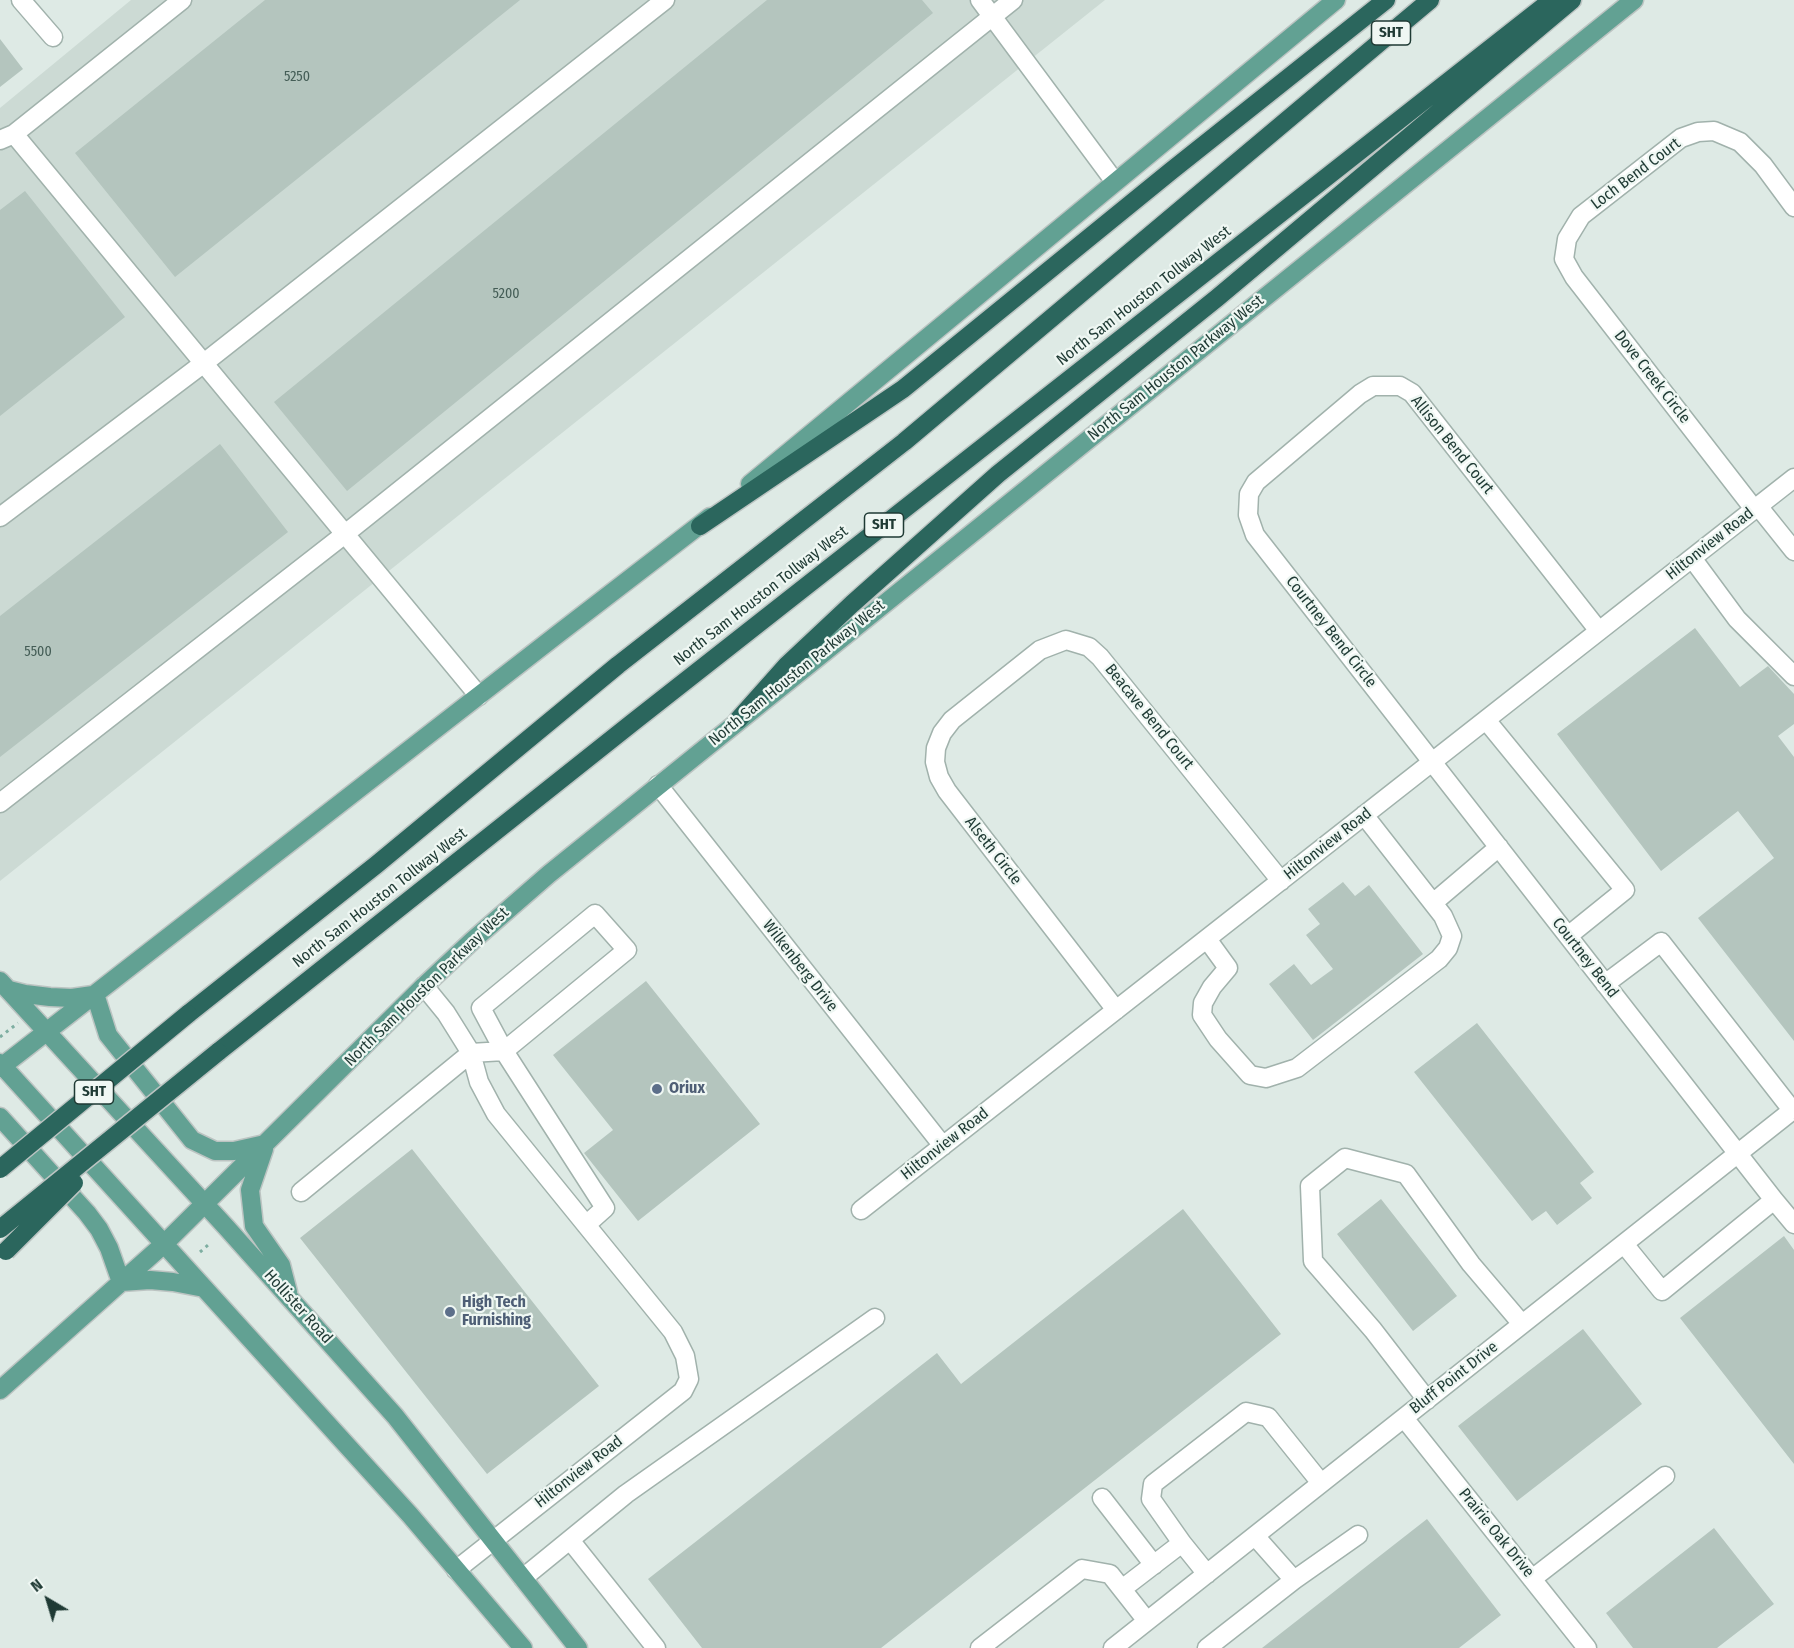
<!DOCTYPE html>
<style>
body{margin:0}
#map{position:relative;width:1794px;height:1648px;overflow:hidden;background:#deeae5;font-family:"Fira Sans Condensed",sans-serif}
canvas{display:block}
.north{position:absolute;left:18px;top:1570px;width:60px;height:60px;-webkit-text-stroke:4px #eff7f3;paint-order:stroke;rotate:322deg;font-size:16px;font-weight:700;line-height:24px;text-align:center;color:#1f3a34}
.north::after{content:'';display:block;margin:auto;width:21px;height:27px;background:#1f3a34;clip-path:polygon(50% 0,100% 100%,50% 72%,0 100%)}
</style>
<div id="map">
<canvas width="1794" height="1648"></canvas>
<div class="north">N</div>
</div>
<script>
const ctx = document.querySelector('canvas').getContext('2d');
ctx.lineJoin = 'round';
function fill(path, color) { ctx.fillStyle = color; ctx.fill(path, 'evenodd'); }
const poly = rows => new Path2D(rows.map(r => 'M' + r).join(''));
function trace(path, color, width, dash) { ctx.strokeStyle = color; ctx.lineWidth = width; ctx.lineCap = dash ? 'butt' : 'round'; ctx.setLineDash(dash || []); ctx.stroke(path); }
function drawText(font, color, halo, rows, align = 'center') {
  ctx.font = font + ' "Fira Sans Condensed",sans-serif'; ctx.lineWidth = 4.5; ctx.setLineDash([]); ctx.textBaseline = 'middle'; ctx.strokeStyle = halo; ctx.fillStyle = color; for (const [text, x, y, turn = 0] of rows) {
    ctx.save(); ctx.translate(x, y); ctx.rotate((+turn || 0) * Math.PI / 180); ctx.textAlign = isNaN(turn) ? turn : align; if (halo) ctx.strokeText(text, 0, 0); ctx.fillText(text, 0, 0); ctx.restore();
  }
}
fill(poly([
 [131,0,1105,0,0,881,0,108]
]), '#ccdad4');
fill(poly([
 [265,0,520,0,175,277,75,153],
 [767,0,922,0,933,13,347,491,274,402],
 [0,39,23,69,0,87],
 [25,191,125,317,0,416,0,210],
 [220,444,288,532,0,757,0,616],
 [1695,628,1740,687,1768,666,1794,694,1794,724,1778,736,1794,757,1794,1041,1698,918,1774,858,1738,811,1661,871,1557,734],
 [1343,882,1355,896,1369,885,1423,954,1313,1040,1269,984,1294,964,1311,985,1333,969,1306,935,1320,924,1308,909],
 [646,981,760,1124,638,1221,584,1153,613,1130,553,1055],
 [1477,1023,1594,1172,1580,1183,1592,1198,1557,1225,1546,1211,1532,1221,1414,1072],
 [412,1149,599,1386,487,1474,300,1238],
 [1381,1199,1457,1296,1413,1331,1337,1234],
 [1183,1209,1281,1334,881,1648,702,1648,648,1579,937,1353,961,1384],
 [1784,1236,1794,1250,1794,1464,1680,1318],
 [1583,1329,1642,1404,1517,1501,1458,1426],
 [1427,1519,1501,1615,1459,1648,1262,1648],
 [1714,1528,1774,1604,1717,1648,1633,1648,1606,1613]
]), '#b4c5be');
const minor = poly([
 [21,0,53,37],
 [980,0,1115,182],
 [14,134,182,0],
 [0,140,14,134,479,696],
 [1758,506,1794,551],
 [1754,509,1574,277,1564,259,1567,239,1581,216,1681,138,1698,132,1714,131,1740,142,1763,165,1794,207],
 [0,517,204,363,665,0],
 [1692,558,1737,619,1794,676],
 [1599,631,1412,393,1400,386,1373,386,1360,394,1256,482,1249,494,1248,515,1255,535,1774,1200,1662,1291,1624,1244],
 [1486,720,1625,890,1568,936],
 [658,785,943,1146],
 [0,803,345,534,1013,0],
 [1433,903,1499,847],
 [595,914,627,950,504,1051,481,1008,595,914],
 [1207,939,1228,968,1212,987,1203,1003,1202,1015,1218,1039,1250,1075,1266,1078,1297,1068,1439,959,1448,948,1452,936,1443,916,1364,815],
 [1605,984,1661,942,1792,1110],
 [424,986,446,1013,471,1053,479,1082,496,1114,673,1332,685,1356,689,1379,683,1391,456,1570],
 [1116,1010,947,791,939,777,935,762,936,748,942,733,952,720,1040,650,1066,640,1089,647,1100,657,1281,881],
 [301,1192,471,1053,504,1051,605,1208,586,1225],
 [1774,1200,1794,1224],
 [861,1210,1794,478],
 [1427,1400,1373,1330,1313,1261,1310,1186,1345,1158,1406,1174,1471,1264,1522,1324],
 [1404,1418,1587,1648],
 [1102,1498,1154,1565],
 [1255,1536,1294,1580],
 [570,1540,656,1648],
 [1182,1543,1207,1574],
 [523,1578,626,1494,875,1318],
 [1532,1579,1665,1476],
 [1122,1589,1182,1543,1151,1499,1153,1484,1246,1412,1268,1417,1321,1483],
 [980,1648,1082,1569,1110,1574,1147,1621],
 [1113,1648,1794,1109],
 [1207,1648,1294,1580,1358,1535]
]);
const major = poly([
 [750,484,1336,0],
 [0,981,226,1227,395,1416,578,1648],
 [9,990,25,994,50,997,72,998,93,995],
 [95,994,108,1035,192,1140,215,1151,234,1151,265,1144],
 [0,1063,410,1515,523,1648],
 [0,1068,558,634,710,517],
 [0,1117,87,1213,99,1229,109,1248,121,1282],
 [264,1149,250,1190,254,1226,281,1265,288,1292],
 [121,1282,150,1280,173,1282,204,1288],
 [0,1390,164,1244,424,986,472,941,549,874,1634,0]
]);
const highway = poly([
 [700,526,903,389,1171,171,1386,0],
 [738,720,787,665,852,604,998,474,1217,298,1572,0],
 [188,1014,376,865,618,665,904,442,1430,0],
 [218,1052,632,723,1552,0]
]);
trace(minor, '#a1b2ac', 21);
trace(major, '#bcc4c2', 21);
trace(highway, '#bcc4c2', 21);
trace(poly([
 [0,1037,18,1023],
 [200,1252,208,1245]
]), '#7eaea1', 3, [3, 4.5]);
trace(minor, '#fff', 18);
trace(major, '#62a193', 18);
trace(highway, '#2b665d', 18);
const highwayBridge = poly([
 [0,1169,188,1014],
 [0,1229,218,1052],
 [6,1251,74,1183]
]);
trace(highwayBridge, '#bcc4c2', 21, []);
trace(highwayBridge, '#2b665d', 18);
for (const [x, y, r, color] of [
 [657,1089,6,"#5c6f8a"],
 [450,1312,6,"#5c6f8a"]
]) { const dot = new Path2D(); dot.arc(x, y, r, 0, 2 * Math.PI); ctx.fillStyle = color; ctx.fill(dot); trace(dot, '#eff7f3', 2); }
drawText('14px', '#445d56', null, [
 ["5250",297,77],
 ["5200",506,294],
 ["5500",38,652]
]);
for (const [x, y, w] of [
 [1391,33,39],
 [884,525,39],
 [94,1092,39]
]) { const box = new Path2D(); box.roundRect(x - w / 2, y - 12, w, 24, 4.5); ctx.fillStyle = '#eff7f3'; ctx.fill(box); trace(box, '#1f3a34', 1.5); }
drawText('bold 15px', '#1f3a34', null, [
 ["SHT",1391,33],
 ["SHT",884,525],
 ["SHT",94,1092]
]);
drawText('16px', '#1f3a34', '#eff7f3', [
 ["Loch Bend Court",1636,174,-37],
 ["North Sam Houston Tollway West",1144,296,-38],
 ["North Sam Houston Parkway West",1176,368,-39],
 ["Dove Creek Circle",1652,377,52],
 ["Allison Bend Court",1452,445,51],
 ["Hiltonview Road",1710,544,-38],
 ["North Sam Houston Tollway West",761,596,-38],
 ["Courtney Bend Circle",1331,632,52],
 ["North Sam Houston Parkway West",797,673,-39],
 ["Beacave Bend Court",1149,717,51],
 ["Hiltonview Road",1328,844,-38],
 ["Alseth Circle",993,851,52],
 ["North Sam Houston Tollway West",380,898,-38],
 ["Courtney Bend",1585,958,52],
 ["Wilkenberg Drive",800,966,52],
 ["North Sam Houston Parkway West",427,987,-44],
 ["Hiltonview Road",945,1144,-38],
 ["Hollister Road",298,1307,48],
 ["Bluff Point Drive",1454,1378,-38],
 ["Hiltonview Road",579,1472,-38],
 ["Prairie Oak Drive",1496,1533,51]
]);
drawText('bold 16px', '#4e5e75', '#eff7f3', [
 ["Oriux",669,1089],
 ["High Tech",462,1303],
 ["Furnishing",462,1321]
], 'left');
</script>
